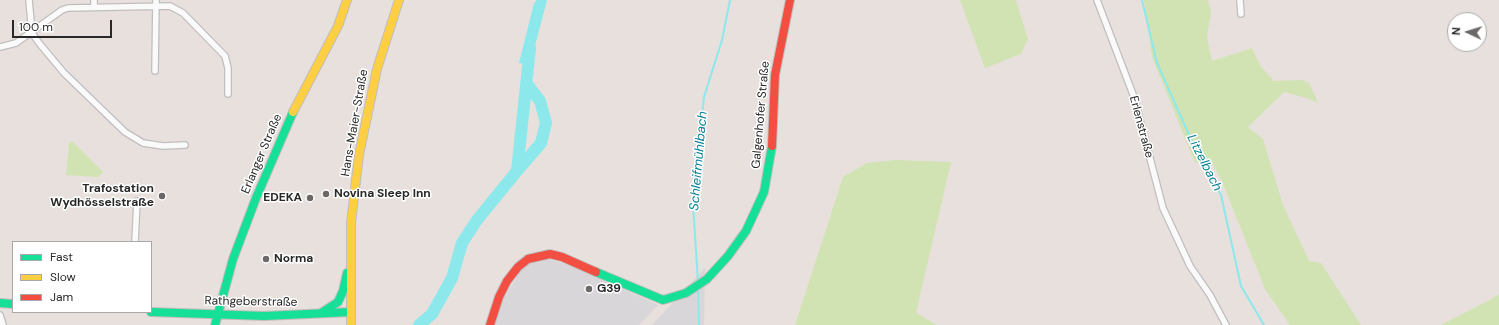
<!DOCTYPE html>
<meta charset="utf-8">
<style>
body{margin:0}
#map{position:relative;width:1499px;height:325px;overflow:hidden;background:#e7e0dc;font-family:"DM Sans",sans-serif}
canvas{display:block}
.legend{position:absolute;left:12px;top:241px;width:140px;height:72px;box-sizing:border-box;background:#fff;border:1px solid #a9a9a9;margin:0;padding:5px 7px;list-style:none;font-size:12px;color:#282828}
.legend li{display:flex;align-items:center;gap:8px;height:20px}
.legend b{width:20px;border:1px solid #a9a9a9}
.north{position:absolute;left:1447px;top:12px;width:40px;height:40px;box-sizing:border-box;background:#fff;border:1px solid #a9a9a9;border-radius:50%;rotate:274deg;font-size:11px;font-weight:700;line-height:16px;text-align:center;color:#282828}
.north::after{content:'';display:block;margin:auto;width:14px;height:18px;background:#6b6867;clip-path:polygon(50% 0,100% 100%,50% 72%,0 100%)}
.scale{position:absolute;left:12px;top:20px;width:100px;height:18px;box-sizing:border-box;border:2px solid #282828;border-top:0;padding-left:5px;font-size:12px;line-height:14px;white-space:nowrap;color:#282828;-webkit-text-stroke:3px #fff;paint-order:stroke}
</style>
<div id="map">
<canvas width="1499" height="325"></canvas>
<ul class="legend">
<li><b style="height:5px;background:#16e098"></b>Fast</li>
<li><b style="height:5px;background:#ffcf43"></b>Slow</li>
<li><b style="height:5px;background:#f24e42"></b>Jam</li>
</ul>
<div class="north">N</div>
<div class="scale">100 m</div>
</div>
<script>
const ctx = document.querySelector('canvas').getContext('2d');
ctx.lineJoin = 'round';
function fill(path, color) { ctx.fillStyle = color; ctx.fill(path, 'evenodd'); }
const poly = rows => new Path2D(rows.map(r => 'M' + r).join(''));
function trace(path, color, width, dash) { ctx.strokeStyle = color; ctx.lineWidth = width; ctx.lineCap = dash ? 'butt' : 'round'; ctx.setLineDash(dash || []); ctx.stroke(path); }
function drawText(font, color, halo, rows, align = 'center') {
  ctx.font = font + ' "DM Sans",sans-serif'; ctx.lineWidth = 3; ctx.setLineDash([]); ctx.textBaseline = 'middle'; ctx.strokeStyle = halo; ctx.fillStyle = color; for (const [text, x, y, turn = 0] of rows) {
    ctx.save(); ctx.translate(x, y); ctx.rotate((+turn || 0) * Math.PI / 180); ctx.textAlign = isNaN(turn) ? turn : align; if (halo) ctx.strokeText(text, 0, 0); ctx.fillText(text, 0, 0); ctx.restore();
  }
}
fill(poly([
 [544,260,553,260,580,269,658,305,639,325,495,325,502,302,521,270,527,265],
 [705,268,704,325,652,325]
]), '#d9d6d9');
fill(poly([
 [960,0,1016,0,1028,39,1021,54,985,68],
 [1144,0,1208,0,1211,12,1207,37,1212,61,1252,48,1261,67,1274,81,1302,80,1309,83,1318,103,1307,98,1284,92,1248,127,1263,139,1283,205,1309,261,1321,263,1361,325,1290,325,1265,289,1221,179,1211,161,1195,163,1152,57],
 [72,141,103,172,98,177,66,175,69,144],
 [895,160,951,162,916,313,937,325,795,325,843,177,867,163],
 [1499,294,1499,325,1441,325,1488,301]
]), '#d1e3b3');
fill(poly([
 [537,0,547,0,530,65,519,63,534,3]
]), '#8de8ec');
trace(poly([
 [1142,0,1157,63,1198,155,1221,195,1241,286,1264,325],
 [698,282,693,204,704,97,722,40,730,0],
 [698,288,699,325]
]), '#8de8ec', 2);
trace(poly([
 [517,171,541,143,546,123,540,101,527,84],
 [419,325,432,314,452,278,462,243,477,220,517,171,530,48]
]), '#8de8ec', 12);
const street = poly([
 [29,0,32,33,39,43,64,73,125,132,143,143,163,146,185,145],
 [1097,0,1134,97,1163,208,1190,266,1210,295,1226,325],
 [1240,0,1241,14],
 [94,7,94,0],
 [0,47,16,43,62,10,68,8,170,6,183,13,225,56,228,68,228,94],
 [155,71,156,0],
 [135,242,137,201],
 [0,315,3,325]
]);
const fast = poly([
 [596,272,663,300,686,293,707,279,728,256,746,231,764,192,772,146],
 [0,303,13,304],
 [151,312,264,316,351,312],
 [321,313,338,302,343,291,347,273],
 [215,325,233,259,256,198,293,112]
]);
const slow = poly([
 [293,112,338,26,347,0],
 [351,325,351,223,359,155,377,69,399,0]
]);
const jam = poly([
 [772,146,775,75,790,0],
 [490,325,499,297,507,281,518,267,528,259,550,254,562,257,596,272]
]);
trace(street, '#c0bebe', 8);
trace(fast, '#c0bebe', 10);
trace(slow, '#c0bebe', 10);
trace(jam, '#c0bebe', 10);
trace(street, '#fbfafa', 5.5);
trace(fast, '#16e098', 8);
trace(slow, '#ffcf43', 8);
trace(jam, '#f24e42', 8);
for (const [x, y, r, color] of [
 [326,194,4,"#6b6867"],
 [162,196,4,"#6b6867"],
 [310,198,4,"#6b6867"],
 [266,259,4,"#6b6867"],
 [589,289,4,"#6b6867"]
]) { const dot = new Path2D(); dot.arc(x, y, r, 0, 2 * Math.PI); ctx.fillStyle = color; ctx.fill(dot); trace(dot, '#fff', 1.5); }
drawText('12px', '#282828', '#fff', [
 ["Galgenhofer Straße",761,115,-85],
 ["Hans-Maier-Straße",355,123,-80],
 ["Erlenstraße",1141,127,75],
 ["Erlanger Straße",262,154,-67],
 ["Rathgeberstraße",251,302,1]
]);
drawText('bold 12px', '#282828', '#fff', [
 ["Trafostation",154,189,"right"],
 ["Wydhösselstraße",154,203,"right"],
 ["Novina Sleep Inn",334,194],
 ["EDEKA",302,198,"right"],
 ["Norma",274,259],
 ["G39",597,289]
], 'left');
drawText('italic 13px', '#088295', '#fff', [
 ["Schleifmühlbach",699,161,-85],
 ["Litzelbach",1204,163,63]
]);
</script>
